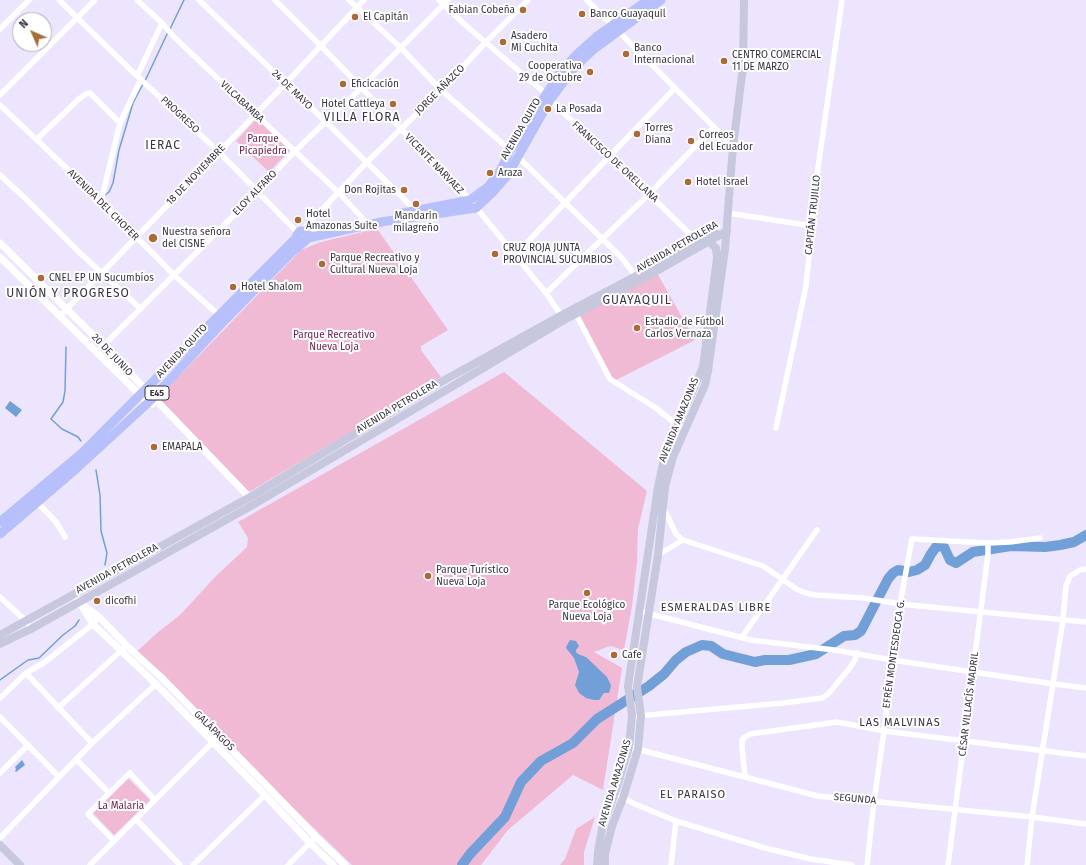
<!DOCTYPE html>
<meta charset="utf-8">
<style>
body{margin:0}
#map{position:relative;width:1086px;height:865px;overflow:hidden;background:#ede4fe;font-family:"Fira Sans",sans-serif}
canvas{display:block}
.north{position:absolute;left:12px;top:12px;width:40px;height:40px;box-sizing:border-box;background:#fff;border:1px solid #afaeb3;border-radius:50%;rotate:315deg;font-size:11px;font-weight:700;line-height:16px;text-align:center;color:#383441}
.north::after{content:'';display:block;margin:auto;width:14px;height:18px;background:#ab6c33;clip-path:polygon(50% 0,100% 100%,50% 72%,0 100%)}
</style>
<div id="map">
<canvas width="1086" height="865"></canvas>
<div class="north">N</div>
</div>
<script>
const ctx = document.querySelector('canvas').getContext('2d');
ctx.lineJoin = 'round';
function fill(path, color) { ctx.fillStyle = color; ctx.fill(path, 'evenodd'); }
const poly = rows => new Path2D(rows.map(r => 'M' + r).join(''));
function trace(path, color, width, dash) { ctx.strokeStyle = color; ctx.lineWidth = width; ctx.lineCap = dash ? 'butt' : 'round'; ctx.setLineDash(dash || []); ctx.stroke(path); }
function drawText(font, color, halo, rows, align = 'center') {
  ctx.font = font + ' "Fira Sans",sans-serif'; ctx.lineWidth = 4; ctx.setLineDash([]); ctx.textBaseline = 'middle'; ctx.strokeStyle = halo; ctx.fillStyle = color; for (const [text, x, y, turn = 0] of rows) {
    ctx.save(); ctx.translate(x, y); ctx.rotate((+turn || 0) * Math.PI / 180); ctx.textAlign = isNaN(turn) ? turn : align; if (halo) ctx.strokeText(text, 0, 0); ctx.fillText(text, 0, 0); ctx.restore();
  }
}
fill(poly([
 [257,118,290,150,269,172,236,141],
 [371,230,378,230,448,330,421,346,421,350,441,377,395,406,249,492,158,398,301,250,321,242],
 [657,273,695,340,614,381,579,316],
 [504,372,647,491,638,529,637,562,632,606,624,650,610,646,594,652,622,668,603,790,573,775,508,830,481,865,352,865,134,654,157,633,180,615,216,576,247,547,248,538,238,522],
 [128,778,150,800,114,835,93,813],
 [595,817,584,852,584,865,560,865,565,859,576,829]
]), '#f1bad4');
fill(poly([
 [10,401,22,410,16,417,5,408],
 [570,640,576,641,579,646,576,650,576,652,578,654,586,657,607,677,610,683,611,686,609,693,604,693,599,700,594,700,586,698,579,693,575,685,579,672,574,658,566,648,567,645],
 [22,760,25,765,16,772,15,771,16,769,15,767]
]), '#71a0d8');
trace(poly([
 [170,29,184,0],
 [145,81,168,32],
 [104,196,109,192,113,183,119,150,133,103,143,84],
 [66,347,65,391,63,402,51,419,62,429,78,437,81,441],
 [96,470,100,495,101,531,107,553,105,565],
 [0,680,28,660,39,658,63,635,75,626,79,620]
]), '#71a0d8', 1.5);
trace(poly([
 [462,865,470,854,505,817,521,782,541,761,573,743,597,719,649,686,664,674,676,660,686,652,702,645,711,646,723,654,755,662,765,660,789,660,816,654,844,636,855,635,861,631,888,579,893,573,898,570,909,572,917,570,925,565,931,554,936,547,941,546,944,547,950,560,956,563,973,552,1011,546,1045,547,1060,545,1074,542,1086,535]
]), '#71a0d8', 10);
trace(poly([
 [59,0,137,76,219,152,298,233],
 [137,0,162,23,174,37,338,192,364,220],
 [199,0,326,122,415,210,415,212],
 [275,0,321,46,470,200,546,293,563,318],
 [349,0,401,48,441,90,517,156,621,257,638,279],
 [439,0,463,23,547,95,550,100,649,194,697,241],
 [587,0,733,146],
 [0,29,29,0],
 [137,76,162,23],
 [0,95,95,0],
 [0,105,101,201,174,275,220,316],
 [37,139,79,99,86,94,90,93,120,123],
 [0,175,27,200,80,253,141,309],
 [101,201,120,123,141,79],
 [728,213,812,226],
 [302,231,367,162,441,90,486,42,528,0],
 [514,256,675,88],
 [546,293,649,194,714,127],
 [576,314,610,379,656,408,677,425,686,429],
 [60,316,285,84,364,0],
 [97,352,258,191,295,151,361,88,448,0],
 [776,428,806,286,818,168,842,0],
 [37,502,56,522,65,537],
 [664,509,676,534,683,540,763,566,798,590,806,593,815,595,864,598,900,604,1086,622],
 [658,555,683,540],
 [0,597,26,621,31,629],
 [639,611,751,640,834,650,892,660,1054,684,1086,688],
 [742,637,817,530],
 [26,673,92,743],
 [0,698,26,673,45,662,93,624,99,617],
 [58,708,123,649],
 [638,716,783,703,822,698,828,694,849,669,855,660,857,653],
 [0,717,59,777],
 [629,747,818,796,1032,817,1086,824],
 [76,759,109,793],
 [0,773,28,745],
 [745,777,742,747,742,740,745,737,750,734,837,722,884,731,1086,756],
 [615,793,635,804,676,821,765,848,811,859,852,865],
 [136,819,180,865],
 [0,838,92,743,156,684],
 [114,841,88,814,130,773,155,800],
 [90,865,215,740],
 [193,865,265,795],
 [288,865,316,837],
 [671,865,676,821],
 [867,865,874,801,884,731,892,660,900,604,912,539,988,543,1010,542,1040,538],
 [948,865,988,554,988,543],
 [1027,865,1032,817,1063,620,1066,586,1070,576,1080,570,1086,569]
]), '#fff', 5.5);
trace(poly([
 [0,243,104,346,252,500],
 [0,257,140,395,152,404],
 [76,597,93,624,156,684,265,795,310,843,333,865],
 [82,604,99,617,127,646,162,678,271,790,316,837,345,865]
]), '#fff', 7);
trace(poly([
 [0,635,250,497,441,382,562,315,636,276,695,240,716,234],
 [0,644,31,629,251,506,564,320,639,281,727,231],
 [0,845,20,865],
 [597,865,598,851,603,824,615,793,629,747,632,715,628,686,658,487,665,454,703,367,717,258,716,248,709,242],
 [605,865,605,854,612,826,623,798,638,749,641,716,637,687,658,555,665,487,673,457,705,385,708,371,725,249,733,146,743,67,744,0]
]), '#c7c8dd', 8);
trace(poly([
 [403,213,470,200,488,187,500,171,510,151,561,71,578,53,596,37,648,0],
 [308,238,307,233,305,231,300,231,297,235,299,240,304,242,308,238,381,222,476,208,493,192,507,176,550,100,573,69,594,49,661,0],
 [0,522,82,453,297,237],
 [0,534,76,469,150,401,225,320,292,252,304,242]
]), '#b7c0fb', 9);
for (const [x, y, r, color] of [
 [523,10,4,"#ab6c33"],
 [582,14,4,"#ab6c33"],
 [355,17,4,"#ab6c33"],
 [503,42,4,"#ab6c33"],
 [626,54,4,"#ab6c33"],
 [724,61,4,"#ab6c33"],
 [590,72,4,"#ab6c33"],
 [343,84,4,"#ab6c33"],
 [393,104,4,"#ab6c33"],
 [548,109,4,"#ab6c33"],
 [637,134,4,"#ab6c33"],
 [691,141,4,"#ab6c33"],
 [490,173,4,"#ab6c33"],
 [688,182,4,"#ab6c33"],
 [404,190,4,"#ab6c33"],
 [416,204,4,"#ab6c33"],
 [298,220,4,"#ab6c33"],
 [153,238,5,"#ab6c33"],
 [495,254,4,"#ab6c33"],
 [322,264,4,"#ab6c33"],
 [41,278,4,"#ab6c33"],
 [233,287,4,"#ab6c33"],
 [637,328,4,"#ab6c33"],
 [154,447,4,"#ab6c33"],
 [428,576,4,"#ab6c33"],
 [587,593,4,"#ab6c33"],
 [97,601,4,"#ab6c33"],
 [614,655,4,"#ab6c33"]
]) { const dot = new Path2D(); dot.arc(x, y, r, 0, 2 * Math.PI); ctx.fillStyle = color; ctx.fill(dot); trace(dot, '#fff', 1.5); }
for (const [x, y, w] of [
 [157,393,24]
]) { const box = new Path2D(); box.roundRect(x - w / 2, y - 7, w, 14, 3); ctx.fillStyle = '#fff'; ctx.fill(box); trace(box, '#383441', 1); }
drawText('bold 9px', '#383441', null, [
 ["E45",157,393]
]);
drawText('10px', '#383441', '#fff', [
 ["Fabian Cobeña",515,10,"right"],
 ["Banco Guayaquil",590,14],
 ["El Capitán",363,17],
 ["Asadero",511,36],
 ["Mi Cuchita",511,48],
 ["Banco",634,48],
 ["Internacional",634,60],
 ["CENTRO COMERCIAL",732,55],
 ["11 DE MARZO",732,67],
 ["Cooperativa",582,66,"right"],
 ["29 de Octubre",582,78,"right"],
 ["Eficicación",351,84],
 ["Hotel Cattleya",385,104,"right"],
 ["La Posada",556,109],
 ["Torres",645,128],
 ["Diana",645,140],
 ["Correos",699,135],
 ["del Ecuador",699,147],
 ["Araza",498,173],
 ["Hotel Israel",696,182],
 ["Don Rojitas",396,190,"right"],
 ["Hotel",306,214],
 ["Amazonas Suite",306,226],
 ["Mandarin",416,216,"center"],
 ["milagreño",416,228,"center"],
 ["Nuestra señora",162,232],
 ["del CISNE",162,244],
 ["CRUZ ROJA JUNTA",503,248],
 ["PROVINCIAL SUCUMBIOS",503,260],
 ["Parque Recreativo y",330,258],
 ["Cultural Nueva Loja",330,270],
 ["CNEL EP UN Sucumbíos",49,278],
 ["Hotel Shalom",241,287],
 ["Estadio de Fútbol",645,322],
 ["Carlos Vernaza",645,334],
 ["EMAPALA",162,447],
 ["Parque Turístico",436,570],
 ["Nueva Loja",436,582],
 ["dicofhi",105,601],
 ["Parque Ecológico",587,605,"center"],
 ["Nueva Loja",587,617,"center"],
 ["Cafe",622,655]
], 'left');
drawText('10px', '#383441', '#fff', [
 ["24 DE MAYO",292,90,44],
 ["JORGE AÑAZCO",440,90,-45],
 ["VILCABAMBA",242,102,43],
 ["PROGRESO",180,115,43],
 ["AVENIDA QUITO",521,129,-60],
 ["FRANCISCO DE ORELLANA",615,162,43],
 ["VICENTE NARVAEZ",434,164,46],
 ["18 DE NOVIEMBRE",196,175,-46],
 ["ELOY ALFARO",255,193,-46],
 ["AVENIDA DEL CHOFER",103,205,45],
 ["CAPITÁN TRUJILLO",813,215,-84],
 ["AVENIDA PETROLERA",677,247,-30],
 ["AVENIDA QUITO",182,351,-47],
 ["20 DE JUNIO",112,355,46],
 ["AVENIDA PETROLERA",397,407,-31],
 ["AVENIDA AMAZONAS",679,420,-68],
 ["AVENIDA PETROLERA",117,569,-29],
 ["EFRÉN MONTESDEOCA G.",894,654,-82],
 ["CÉSAR VILLACÍS MADRIL",969,704,-83],
 ["GALÁPAGOS",214,731,45],
 ["AVENIDA AMAZONAS",615,783,-73],
 ["SEGUNDA",855,799,5]
]);
drawText('10px', '#742051', '#fff', [
 ["Parque",263,139],
 ["Picapiedra",263,151],
 ["Parque Recreativo",334,335],
 ["Nueva Loja",334,347],
 ["La Malaria",121,806]
]);
ctx.letterSpacing = '1px';
drawText('11px', '#383441', '#fff', [
 ["ESMERALDAS LIBRE",716,608],
 ["LAS MALVINAS",900,723],
 ["EL PARAISO",693,795]
]);
ctx.letterSpacing = '0px';
ctx.letterSpacing = '1px';
drawText('12px', '#383441', '#fff', [
 ["VILLA FLORA",362,118],
 ["IERAC",163,146],
 ["UNIÓN Y PROGRESO",68,294],
 ["GUAYAQUIL",637,301]
]);
ctx.letterSpacing = '0px';
</script>
